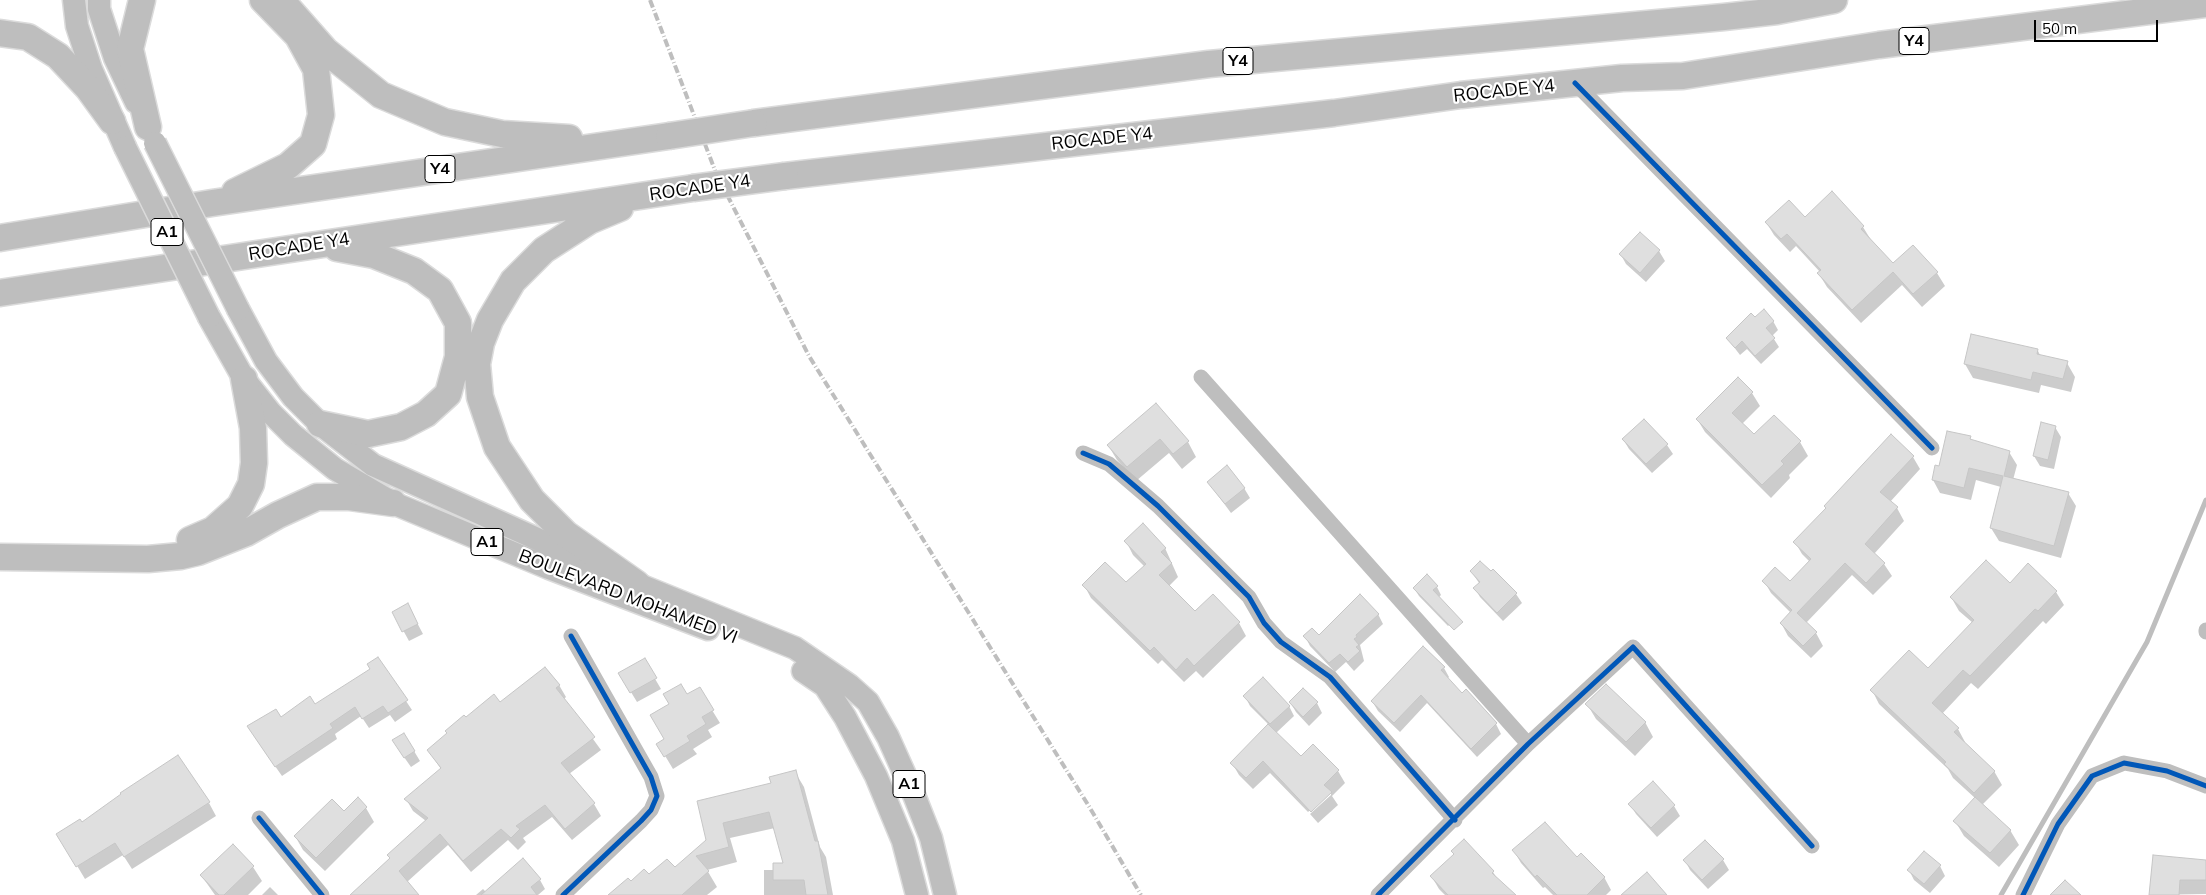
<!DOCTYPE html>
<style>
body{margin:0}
#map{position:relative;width:2206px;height:895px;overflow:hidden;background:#fff;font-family:Mulish,sans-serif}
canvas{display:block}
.scale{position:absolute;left:2034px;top:20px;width:124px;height:22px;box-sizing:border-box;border:2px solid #000;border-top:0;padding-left:6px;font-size:15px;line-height:18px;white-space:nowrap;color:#000;-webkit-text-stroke:4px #fff;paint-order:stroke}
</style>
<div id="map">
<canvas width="2206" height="895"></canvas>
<div class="scale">50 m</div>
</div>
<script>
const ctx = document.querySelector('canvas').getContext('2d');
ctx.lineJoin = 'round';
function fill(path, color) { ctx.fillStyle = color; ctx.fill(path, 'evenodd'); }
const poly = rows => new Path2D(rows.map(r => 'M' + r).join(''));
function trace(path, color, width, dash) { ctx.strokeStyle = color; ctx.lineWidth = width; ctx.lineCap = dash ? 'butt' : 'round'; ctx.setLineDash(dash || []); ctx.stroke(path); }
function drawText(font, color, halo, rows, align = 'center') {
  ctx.font = font + ' Mulish,sans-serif'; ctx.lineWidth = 4.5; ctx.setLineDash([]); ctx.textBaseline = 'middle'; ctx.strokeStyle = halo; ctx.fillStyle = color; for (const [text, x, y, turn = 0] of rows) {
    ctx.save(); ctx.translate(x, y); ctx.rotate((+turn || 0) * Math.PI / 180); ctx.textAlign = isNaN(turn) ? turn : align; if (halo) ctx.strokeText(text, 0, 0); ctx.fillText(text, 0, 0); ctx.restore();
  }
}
fill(poly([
 [1805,218,1863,227,1871,240,1893,265,1937,273,1945,286,1922,307,1902,285,1861,323,1827,287,1819,274,1820,272,1796,246,1790,252,1774,235,1766,222],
 [1640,233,1659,251,1665,261,1646,282,1626,264,1621,255],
 [1755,319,1773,321,1778,330,1772,336,1779,347,1761,364,1747,349,1740,355,1727,338],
 [2038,351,2041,357,2067,363,2075,377,2071,392,2041,385,2039,393,1973,378,1965,364],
 [1738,379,1752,393,1760,406,1742,424,1754,436,1774,417,1800,442,1808,456,1789,475,1790,478,1771,498,1705,432,1697,419],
 [1156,405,1188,442,1196,457,1182,469,1169,453,1136,481,1117,460,1108,445],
 [2055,427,2061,437,2054,469,2040,466,2034,456],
 [1891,436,1913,457,1920,469,1890,502,1897,508,1904,521,1874,554,1884,564,1892,576,1873,595,1852,575,1806,623,1816,633,1823,646,1811,658,1788,636,1781,623,1791,613,1771,593,1764,581,1790,583,1810,562,1802,554,1795,542,1827,509],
 [1970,438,1972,441,2009,452,2017,465,2013,480,2068,493,2076,506,2061,558,1999,541,1991,528,2001,487,1976,480,1971,500,1940,493,1933,480,1940,467],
 [1623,439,1667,445,1673,454,1652,473,1629,449],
 [1208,482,1244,488,1250,498,1231,513],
 [1126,541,1165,548,1178,577,1169,586,1195,613,1239,623,1246,636,1203,678,1196,671,1184,682,1162,660,1158,664,1091,598,1084,585,1126,584,1145,567,1133,555],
 [2028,565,2056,592,2064,605,2046,624,2043,621,1978,689,1971,683,1942,714,1958,729,1965,742,1964,743,1994,771,2002,785,1982,805,2010,830,2019,845,1999,867,1964,836,1955,821,1975,798,1953,778,1948,769,1879,704,1872,690,1928,670,1973,623,1959,611,1951,597,2010,584],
 [1493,570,1516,594,1522,603,1503,621,1480,597,1475,588,1479,583,1471,571,1491,573],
 [1437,587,1441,595,1438,598,1456,619,1448,626,1419,596,1414,588],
 [393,612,413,615,423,634,409,641],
 [1378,614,1383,624,1360,645,1364,661,1354,671,1346,662,1335,672,1310,646,1305,636,1319,637],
 [644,660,661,689,637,702,620,674],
 [1444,668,1449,677,1447,679,1461,694,1466,690,1496,724,1501,734,1477,757,1427,703,1400,732,1378,711,1372,701],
 [559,685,566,697,564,699,601,750,569,774,594,804,601,816,572,840,552,817,523,838,526,842,518,850,508,840,471,872,448,845,407,882,417,895,358,895,426,821,413,811,406,799,441,769,428,750,466,719,499,703],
 [699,689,720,723,708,730,712,737,693,749,697,754,673,769,658,744,666,740,687,696],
 [1245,696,1289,706,1294,716,1276,733,1301,757,1338,771,1345,783,1332,796,1338,805,1318,823,1310,814,1331,795,1331,791,1308,812,1270,773,1253,789,1239,775,1232,763,1269,725,1250,706],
 [406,701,412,710,395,722,390,715,369,728,361,716,335,734,337,739,282,776,254,736,280,719,315,705],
 [1290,702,1317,703,1322,713,1309,726,1296,712],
 [1587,704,1645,722,1653,737,1635,756,1596,719],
 [399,750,414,751,420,761,411,767],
 [795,772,804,787,820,847,826,857,833,895,764,895,764,870,774,870,785,864,775,828,730,838,737,862,707,870,717,887,707,895,608,895,630,883,674,869,708,840,698,802,772,784],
 [1653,783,1674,806,1680,816,1657,837,1636,814,1630,804],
 [209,803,216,816,132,869,123,855,85,879,58,834,81,824],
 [366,808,374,822,325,871,303,850,295,836],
 [1464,841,1493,872,1498,880,1514,895,1445,895,1439,889,1432,877,1455,855],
 [1705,841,1723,860,1729,870,1708,889,1690,870,1685,860],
 [1514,851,1576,859,1604,877,1611,890,1606,895,1553,895,1545,887,1543,888,1521,863],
 [2206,861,2206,894,2150,895],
 [1940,866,1945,876,1930,893,1914,880,1909,870],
 [253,867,262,881,248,895,215,895,201,875],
 [540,880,545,889,538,895,476,895,483,889,486,892],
 [270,887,278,895,262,895]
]), '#0003');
trace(poly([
 [2001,895,2147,642,2206,500]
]), '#bebebe', 5);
const building = poly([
 [1832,191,1864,226,1861,229,1893,263,1913,245,1938,272,1913,294,1893,272,1852,310,1817,273,1821,270,1787,234,1781,239,1765,222,1789,200,1805,217,1832,191],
 [1640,232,1660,250,1640,273,1619,254,1640,232],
 [1764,309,1774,321,1766,328,1775,338,1755,356,1742,341,1735,348,1726,338,1751,313,1755,317,1764,309],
 [1971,334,2038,349,2037,354,2068,361,2063,379,2033,372,2031,380,1964,364,1971,334],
 [1738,377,1753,392,1732,413,1754,434,1774,415,1801,441,1781,461,1784,464,1762,485,1696,419,1738,377],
 [1156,403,1189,441,1173,454,1160,439,1127,467,1107,445,1156,403],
 [1644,419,1668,444,1646,464,1622,439,1644,419],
 [2041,422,2056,426,2048,460,2033,456,2041,422],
 [1947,431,1971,436,1970,439,2010,451,2004,476,2069,492,2054,546,1990,528,2003,476,1969,468,1964,488,1932,480,1935,465,1939,466,1947,431],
 [1891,434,1914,456,1880,492,1898,507,1865,544,1885,563,1866,583,1845,563,1797,613,1817,632,1803,646,1780,623,1792,610,1762,581,1775,567,1790,581,1811,559,1793,542,1826,508,1824,506,1891,434],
 [1227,465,1245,488,1225,504,1207,482,1227,465],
 [1143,523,1166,548,1161,552,1172,563,1159,575,1195,611,1213,594,1240,622,1194,666,1187,658,1176,670,1154,647,1150,651,1082,585,1105,562,1126,582,1146,564,1124,541,1143,523],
 [1986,560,2010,583,2028,563,2057,591,2038,611,2035,609,1970,676,1963,670,1932,703,1959,728,1954,732,1995,771,1974,793,1944,764,1946,762,1870,690,1909,650,1928,668,1974,620,1950,597,1986,560],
 [1480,561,1491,571,1493,569,1517,593,1497,613,1473,588,1480,582,1470,571,1480,561],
 [1427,574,1438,586,1433,590,1463,622,1454,630,1413,588,1427,574],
 [1360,594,1379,614,1356,635,1357,637,1354,639,1359,645,1356,647,1360,651,1348,662,1340,654,1329,663,1303,636,1312,628,1319,635,1360,594],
 [408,603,418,624,402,632,392,612,408,603],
 [1423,646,1445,667,1441,670,1462,693,1466,689,1497,723,1471,749,1421,695,1394,723,1371,701,1423,646],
 [378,657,408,700,388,713,383,706,362,719,355,707,330,724,333,728,275,767,247,726,276,709,281,717,310,696,315,704,370,669,367,664,378,657],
 [645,658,657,678,630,693,618,673,645,658],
 [545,667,560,685,556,688,595,737,561,763,595,803,565,829,545,805,516,826,520,829,511,838,501,829,463,861,440,834,399,871,419,895,350,895,390,858,387,855,428,818,404,799,441,768,427,750,447,733,445,731,464,715,466,717,494,694,500,702,545,667],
 [1263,677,1290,706,1270,724,1243,696,1263,677],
 [681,684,687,694,700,687,714,710,702,717,706,724,687,736,690,741,664,757,656,744,664,739,650,715,669,704,663,694,681,684],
 [1606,684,1646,722,1626,742,1585,704,1606,684],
 [1303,688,1318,702,1303,717,1289,702,1303,688],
 [1268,724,1301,756,1313,744,1339,770,1324,785,1332,792,1311,812,1263,761,1246,778,1230,763,1268,724],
 [404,733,415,751,404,758,392,740,404,733],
 [178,755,210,802,124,857,115,843,76,867,56,834,80,819,82,822,121,794,120,793,178,755],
 [796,770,815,841,818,841,828,895,806,895,804,880,773,880,773,863,783,863,769,812,723,823,729,847,696,856,709,871,682,895,608,895,628,878,631,881,644,869,649,874,667,859,675,867,706,840,697,801,771,783,769,777,796,770],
 [1653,781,1675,805,1651,828,1628,804,1653,781],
 [358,797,367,807,316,858,294,836,332,799,344,811,358,797],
 [1975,797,2011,830,1990,853,1953,821,1975,797],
 [1545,822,1577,857,1581,853,1605,877,1587,895,1557,895,1537,875,1535,877,1512,850,1545,822],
 [1464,839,1494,871,1492,873,1516,895,1448,895,1430,876,1454,854,1451,851,1464,839],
 [1705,840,1724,859,1702,880,1683,860,1705,840],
 [233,844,254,866,224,895,219,895,200,875,233,844],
 [1924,851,1941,865,1924,884,1907,870,1924,851],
 [2153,855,2206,860,2206,880,2180,880,2179,895,2149,895,2153,855],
 [523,858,541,879,531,887,537,895,481,895,523,858],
 [1647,872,1667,895,1621,895,1647,872],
 [2065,880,2081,895,2050,895,2065,880]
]);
fill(building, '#dfdfdf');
trace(building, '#c6c6c6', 1);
const primary = poly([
 [74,0,77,26,91,69,125,147],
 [99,0,99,9,115,58,136,102],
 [238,309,266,361,293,397,320,424,373,465,637,584,795,648,849,685,868,702,888,737,914,795,931,838,945,895],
 [209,317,244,379,270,412,293,435,335,469,393,503,549,568,708,629],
 [803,671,825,686,845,717,876,776,903,841,917,895]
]);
const highway = poly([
 [142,0,130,49,148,127],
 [281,0,326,51,381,95,445,122,502,134,569,138],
 [0,33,28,37,58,56,88,88,112,121],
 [754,123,1209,64,1724,17,1777,11,1834,0],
 [785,176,1334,113,1461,95,1622,78,1683,76,1879,45,2206,4],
 [235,192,288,166,313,144,321,115,316,69,298,36,263,0],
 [620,208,589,221,544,250,513,281,490,320,481,343,477,364,480,397,497,447,532,500,566,534,637,584],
 [0,238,212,203,669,136],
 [0,293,693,188],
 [320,424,368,434,401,427,426,414,448,394,458,357,458,323,440,290,414,271,374,255,337,248],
 [190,540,213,530,240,506,251,484,254,463,253,428,244,379],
 [0,557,148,559,181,556,198,552,246,533,278,515,317,497,349,497,393,503]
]);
trace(primary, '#dbdbdb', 25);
trace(highway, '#dbdbdb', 29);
trace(poly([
 [1575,83,1932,448],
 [1201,377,1528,744],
 [1083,453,1109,464,1158,506,1249,597,1264,623,1281,642,1330,677,1455,820],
 [2206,630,2206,632],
 [259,818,322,895],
 [563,895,641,821,651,810,657,796,651,777,571,636],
 [1378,895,1528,744,1633,647,1812,846],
 [2023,895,2058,824,2092,776,2124,763,2167,771,2206,786]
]), '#bebebe', 15);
trace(primary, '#bebebe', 22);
trace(highway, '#bebebe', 26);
trace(poly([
 [650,0,716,173,809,356,1090,808,1141,895]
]), '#bebebe', 4, [8, 2.5, 1, 2.5]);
const primaryBridge = poly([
 [155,143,238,309],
 [125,147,209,317]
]);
const highwayBridge = poly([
 [669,136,754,123],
 [693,188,785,176]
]);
trace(primaryBridge, '#dbdbdb', 25, []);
trace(highwayBridge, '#dbdbdb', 29, []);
trace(primaryBridge, '#bebebe', 22);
trace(highwayBridge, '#bebebe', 26);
trace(poly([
 [1575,83,1932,448],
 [1083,453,1109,464,1158,506,1249,597,1264,623,1281,642,1330,677,1455,820],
 [259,818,322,895],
 [563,895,641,821,651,810,657,796,651,777,571,636],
 [1378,895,1528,744,1633,647,1812,846],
 [2023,895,2058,824,2092,776,2124,763,2167,771,2206,786]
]), '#0057b8', 5);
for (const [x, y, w] of [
 [1914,41,30],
 [1238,61,30],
 [440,169,30],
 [167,232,32],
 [487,542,32],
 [909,784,32]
]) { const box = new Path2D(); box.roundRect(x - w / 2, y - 13.5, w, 27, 4); ctx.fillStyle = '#fff'; ctx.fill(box); trace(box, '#000', 1); }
drawText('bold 16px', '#000', null, [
 ["Y4",1914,41],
 ["Y4",1238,61],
 ["Y4",440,169],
 ["A1",167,232],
 ["A1",487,542],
 ["A1",909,784]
]);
drawText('18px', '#000', '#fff', [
 ["ROCADE Y4",1504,91,-6],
 ["ROCADE Y4",1102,139,-6],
 ["ROCADE Y4",700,188,-8],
 ["ROCADE Y4",299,247,-9],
 ["BOULEVARD MOHAMED VI",628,597,21]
]);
</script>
